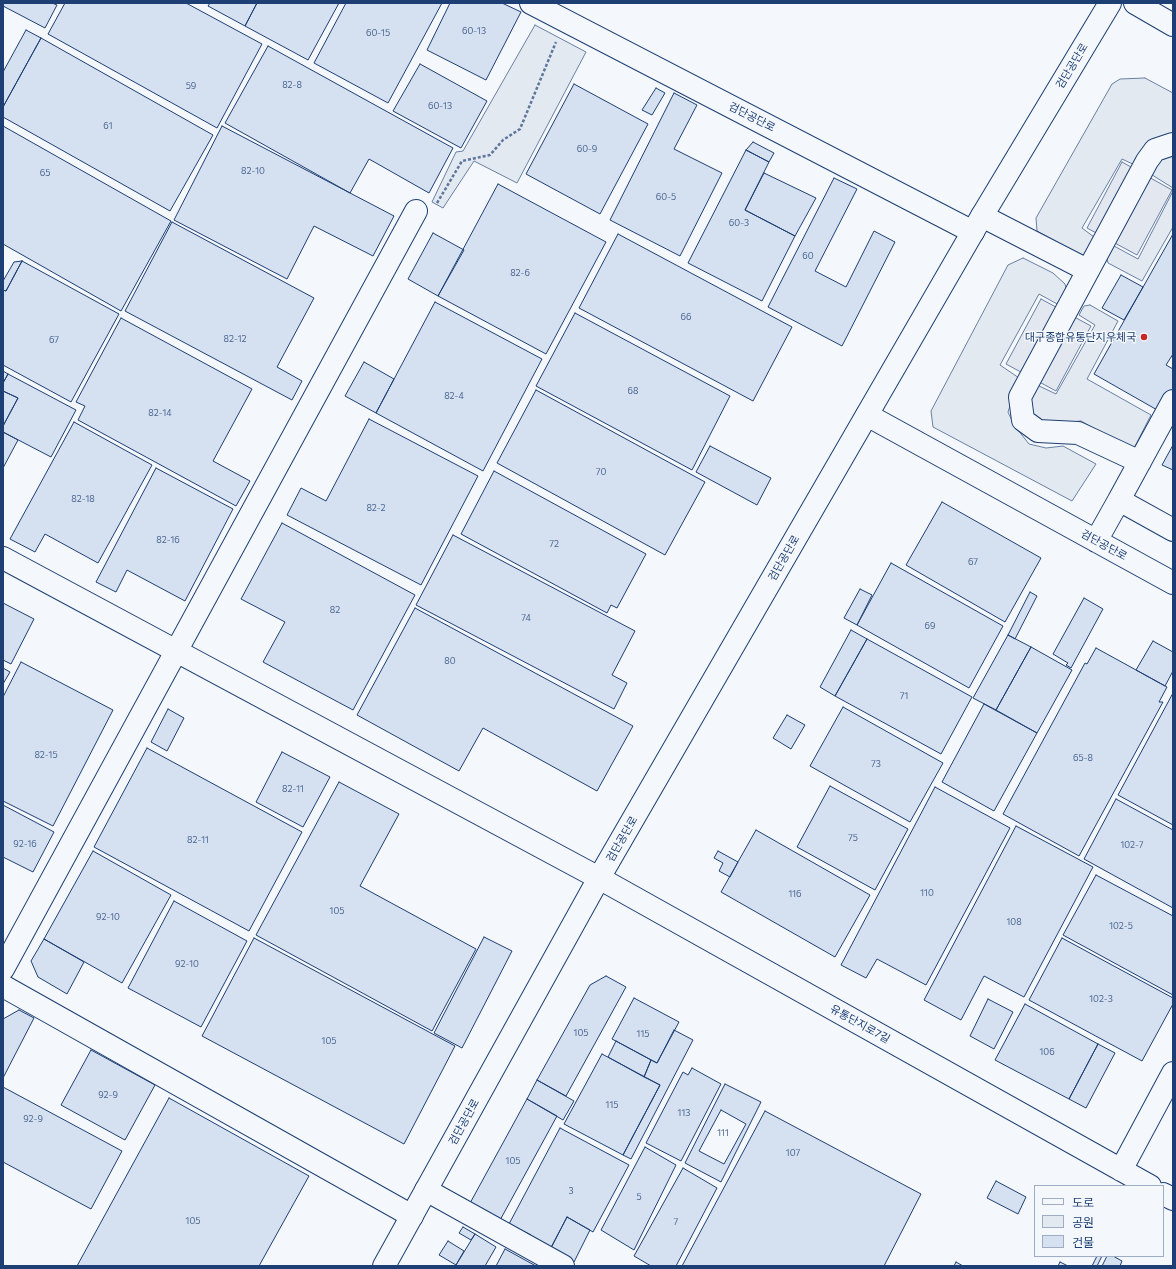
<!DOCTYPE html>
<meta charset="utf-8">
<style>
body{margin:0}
#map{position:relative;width:1176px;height:1269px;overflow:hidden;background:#f4f7fb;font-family:Commissioner,"Noto Sans KR",sans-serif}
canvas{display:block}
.frame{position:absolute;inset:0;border:4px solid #1d3f73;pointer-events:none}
.legend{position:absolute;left:1034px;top:1185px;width:130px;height:72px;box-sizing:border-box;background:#f4f7fb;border:1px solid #9eadc5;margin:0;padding:5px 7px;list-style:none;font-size:12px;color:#1d3f73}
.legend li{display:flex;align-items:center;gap:8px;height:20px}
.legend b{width:20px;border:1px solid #9eadc5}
</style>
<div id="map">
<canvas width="1176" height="1269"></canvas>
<div class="frame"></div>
<ul class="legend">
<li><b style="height:5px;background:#f4f7fb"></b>도로</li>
<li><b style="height:11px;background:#e3e9f0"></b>공원</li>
<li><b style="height:11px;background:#d5e0f0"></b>건물</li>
</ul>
</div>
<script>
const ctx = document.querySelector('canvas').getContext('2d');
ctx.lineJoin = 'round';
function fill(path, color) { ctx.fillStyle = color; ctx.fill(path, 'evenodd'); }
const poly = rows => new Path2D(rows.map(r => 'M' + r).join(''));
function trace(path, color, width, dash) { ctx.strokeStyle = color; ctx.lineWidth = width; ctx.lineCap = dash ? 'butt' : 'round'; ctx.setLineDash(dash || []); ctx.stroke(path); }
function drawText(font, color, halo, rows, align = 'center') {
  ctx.font = font + ' Commissioner,"Noto Sans KR",sans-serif'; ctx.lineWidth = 3; ctx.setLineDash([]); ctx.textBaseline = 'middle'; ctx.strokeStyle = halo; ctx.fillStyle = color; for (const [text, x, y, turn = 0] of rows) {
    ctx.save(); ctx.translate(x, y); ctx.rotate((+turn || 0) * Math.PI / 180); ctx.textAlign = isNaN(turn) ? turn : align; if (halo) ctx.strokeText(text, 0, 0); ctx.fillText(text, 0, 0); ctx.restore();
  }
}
const green = poly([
 [535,25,586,52,517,183,474,161,443,208,432,202,456,152,463,151,535,25],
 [1145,78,1173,93,1173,135,1137,166,1122,159,1082,228,1094,237,1084,257,1037,231,1036,218,1112,84,1120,79,1145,78],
 [1173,153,1173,188,1149,173,1156,160,1173,153],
 [1173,191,1173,227,1142,281,1108,263,1107,259,1114,246,1138,259,1173,191],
 [1023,258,1053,273,1065,284,1067,291,1059,305,1039,294,1000,365,1019,378,1008,412,1014,425,1029,444,1046,448,1063,446,1096,464,1072,501,933,427,931,411,1008,265,1023,258],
 [1090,305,1118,321,1087,379,1151,415,1133,450,1081,421,1061,423,1036,420,1028,407,1035,384,1056,394,1095,325,1079,315,1084,306,1090,305]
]);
fill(green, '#e3e9f0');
trace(green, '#687fa3', 1);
const parking = poly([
 [1122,162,1172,190,1137,255,1087,228,1122,162],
 [1041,299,1091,326,1056,391,1006,364,1041,299]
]);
fill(parking, '#e3e8f0');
trace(parking, '#687fa3', 1);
const building = poly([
 [3,3,52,3,57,5,45,28,3,6,3,3],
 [65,3,186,3,262,44,217,128,48,34,65,3],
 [210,3,257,3,245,26,208,6,210,3],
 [257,3,339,3,308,60,245,26,257,3],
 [346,3,442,3,388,103,314,63,346,3],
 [450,3,502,3,521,12,486,80,427,50,450,3],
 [26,30,41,38,3,107,3,72,26,30],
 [41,38,213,135,170,211,3,117,3,107,41,38],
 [268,46,453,148,429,193,369,159,350,193,225,123,268,46],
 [420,64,487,101,461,148,393,111,420,64],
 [574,84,648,124,600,214,526,174,574,84],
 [656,88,665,93,652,115,642,110,656,88],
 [674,93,697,105,674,149,722,173,680,256,610,220,674,93],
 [3,126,171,221,121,311,3,244,3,126],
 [222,126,394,216,373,256,314,226,287,279,174,220,222,126],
 [753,142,774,153,769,162,746,150,753,142],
 [746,150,769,162,745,210,795,236,762,301,688,263,746,150],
 [764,173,816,198,795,236,745,210,764,173],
 [834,178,857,189,815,271,846,287,874,231,895,242,842,346,768,307,834,178],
 [498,184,606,242,546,354,438,296,498,184],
 [172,222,314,298,277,367,302,381,292,400,125,311,172,222],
 [433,233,464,250,438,296,408,279,433,233],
 [618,234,792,327,753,401,579,308,618,234],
 [1173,234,1173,354,1166,365,1173,369,1173,419,1094,374,1173,234],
 [22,261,119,314,71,402,3,365,3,290,6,291,22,261],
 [22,261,6,291,3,290,3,281,14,262,22,261],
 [1121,275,1143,287,1124,320,1102,308,1121,275],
 [435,302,542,359,483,471,376,413,435,302],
 [575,313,730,396,692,470,536,386,575,313],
 [121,318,252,389,213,461,250,481,236,506,78,420,85,406,76,402,121,318],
 [364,362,394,379,376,413,345,396,364,362],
 [3,371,8,374,3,383,3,371],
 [8,374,76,410,51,457,3,432,3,426,18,398,3,391,3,383,8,374],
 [536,390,705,482,665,555,497,463,536,390],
 [3,391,18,398,3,426,3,391],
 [369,419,478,476,421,585,287,515,301,488,326,501,369,419],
 [74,422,152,465,98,563,45,534,35,552,10,539,74,422],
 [3,432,18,440,3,468,3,432],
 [1173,445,1173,470,1162,465,1173,445],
 [710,446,771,478,757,505,696,472,710,446],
 [156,468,233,509,185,601,127,570,116,592,96,582,156,468],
 [494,471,646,554,617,608,611,605,607,613,461,534,494,471],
 [942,502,1041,558,1005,622,906,565,942,502],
 [282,523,415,595,353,710,263,662,285,622,241,599,282,523],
 [453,535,635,631,612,675,627,683,614,709,416,605,453,535],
 [891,563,1003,626,969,688,857,625,891,563],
 [860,589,872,595,857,625,844,618,860,589],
 [1030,592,1037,596,1015,639,1008,635,1030,592],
 [1084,598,1103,609,1071,668,1066,665,1068,663,1053,654,1084,598],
 [3,603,34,619,11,664,3,660,3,603],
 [415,608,633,726,597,791,483,728,459,771,357,715,415,608],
 [851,630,867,639,835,696,820,687,851,630],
 [1008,635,1031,647,996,710,973,698,1008,635],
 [867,639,972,697,941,754,835,696,867,639],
 [1153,641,1173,652,1173,671,1165,686,1136,670,1153,641],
 [1031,647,1072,670,1037,733,996,710,1031,647],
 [1096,648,1167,687,1159,702,1163,702,1079,856,1003,814,1085,663,1087,664,1096,648],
 [21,662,113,710,53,826,3,801,3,697,21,662],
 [3,668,10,672,3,684,3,668],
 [1173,693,1173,825,1118,795,1173,693],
 [984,704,1037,733,994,811,942,782,984,704],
 [843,707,943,763,910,822,810,766,843,707],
 [168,709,184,718,167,751,151,742,168,709],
 [787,715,805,725,791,749,773,738,787,715],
 [147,748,302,832,249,931,94,847,147,748],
 [282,752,330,777,303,827,256,802,282,752],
 [339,782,399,814,360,886,476,949,432,1031,256,935,339,782],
 [830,786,908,829,875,890,797,847,830,786],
 [935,787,1010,828,926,985,877,959,866,978,841,965,935,787],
 [1116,799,1173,830,1173,908,1084,859,1116,799],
 [3,805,54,832,33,872,3,857,3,805],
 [1016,826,1093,867,1024,997,984,976,961,1020,924,1000,1016,826],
 [756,830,870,895,835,957,721,892,756,830],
 [93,851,171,895,122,983,44,939,93,851],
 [718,851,738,862,730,877,719,871,723,863,714,858,718,851],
 [1096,875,1173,916,1173,995,1063,935,1096,875],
 [174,901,247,941,201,1027,128,988,174,901],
 [484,937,512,951,462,1048,434,1033,484,937],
 [254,938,455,1046,404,1144,202,1036,254,938],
 [1062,938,1173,998,1173,1004,1142,1061,1029,1000,1062,938],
 [44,939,84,962,67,994,38,977,31,961,44,939],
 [606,976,626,987,566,1096,537,1080,590,985,606,976],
 [634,998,679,1022,657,1063,612,1039,634,998],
 [988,999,1013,1012,994,1049,970,1036,988,999],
 [1025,1004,1098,1044,1069,1099,995,1060,1025,1004],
 [19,1010,34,1018,3,1078,3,1019,19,1010],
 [674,1030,693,1040,631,1159,623,1155,660,1085,644,1077,651,1060,657,1063,674,1030],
 [616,1041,651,1060,644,1077,608,1057,616,1041],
 [1098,1044,1115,1053,1086,1108,1069,1099,1098,1044],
 [91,1050,155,1085,125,1140,61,1105,91,1050],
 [602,1054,660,1085,623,1155,564,1124,602,1054],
 [692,1068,721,1084,681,1161,646,1143,683,1072,688,1075,692,1068],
 [537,1080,574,1101,563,1120,527,1099,537,1080],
 [725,1084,761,1102,721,1182,685,1163,725,1084],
 [3,1087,122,1151,91,1209,3,1162,3,1087],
 [169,1098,309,1176,259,1266,77,1266,169,1098],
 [527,1099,557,1116,499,1222,469,1205,527,1099],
 [721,1110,746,1124,724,1164,699,1151,721,1110],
 [765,1111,921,1194,884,1266,682,1266,765,1111],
 [560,1128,629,1165,593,1232,567,1217,547,1255,526,1244,531,1235,509,1224,560,1128],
 [645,1147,676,1165,634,1250,601,1230,645,1147],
 [683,1168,717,1188,676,1266,651,1266,634,1256,683,1168],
 [996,1181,1026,1197,1018,1214,987,1198,996,1181],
 [567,1217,590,1230,574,1262,550,1250,567,1217],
 [463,1227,475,1234,471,1240,459,1233,463,1227],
 [475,1234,496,1247,485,1266,458,1266,456,1265,475,1234],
 [448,1241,464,1251,456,1265,439,1255,448,1241],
 [505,1249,536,1266,496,1266,505,1249],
 [1097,1256,1102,1256,1097,1266,1092,1266,1097,1256],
 [1107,1256,1113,1256,1122,1261,1120,1266,1102,1266,1107,1256],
 [956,1262,963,1266,954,1266,956,1262],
 [1060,1262,1068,1266,1058,1266,1060,1262]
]);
fill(building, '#d5e0f0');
trace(building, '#1d3f73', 1);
const minor = poly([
 [531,3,973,232],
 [982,216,1087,270],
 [1173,401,1119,500,1173,530],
 [867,415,1173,583],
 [1140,462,1078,433,1038,431,1023,420,1020,397,1147,161,1155,150,1173,144],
 [1096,541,1119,500],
 [3,558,599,878,1150,1186],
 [3,969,416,211],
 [3,986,412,1216],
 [1121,1170,1173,1073],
 [426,1190,563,1266],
 [1163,1194,1173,1199]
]);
const major = poly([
 [1135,3,1173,25],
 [384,1266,599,878,982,216,1110,3]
]);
trace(minor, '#1d3f73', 24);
trace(major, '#1d3f73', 24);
trace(poly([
 [437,203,462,161,490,155,503,140,520,129,556,42]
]), '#5e769c', 2.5, [3, 2]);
trace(minor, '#f4f7fb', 22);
trace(major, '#f4f7fb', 22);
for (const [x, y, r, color] of [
 [1144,337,4,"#c62828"]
]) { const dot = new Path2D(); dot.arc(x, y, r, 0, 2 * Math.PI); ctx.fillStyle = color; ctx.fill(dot); trace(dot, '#f4f7fb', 1.5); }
drawText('9px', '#4b6792', null, [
 ["60-13",474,31],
 ["60-15",378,33],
 ["82-8",292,85],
 ["59",191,86],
 ["60-13",440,106],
 ["61",108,126],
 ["60-9",587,149],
 ["82-10",253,171],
 ["65",45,173],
 ["60-5",666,197],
 ["60-3",739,223],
 ["60",808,256],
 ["82-6",520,273],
 ["66",686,317],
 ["82-12",235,339],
 ["67",54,340],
 ["68",633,391],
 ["82-4",454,396],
 ["82-14",160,413],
 ["70",601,472],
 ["82-18",83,499],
 ["82-2",376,508],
 ["82-16",168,540],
 ["72",554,544],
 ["67",973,562],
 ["82",335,610],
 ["74",526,618],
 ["69",930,626],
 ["80",450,661],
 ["71",904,696],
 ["82-15",46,755],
 ["65-8",1083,758],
 ["73",876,764],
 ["82-11",293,789],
 ["75",853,838],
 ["82-11",198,840],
 ["92-16",25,844],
 ["102-7",1132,845],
 ["110",927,893],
 ["116",795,894],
 ["105",337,911],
 ["92-10",108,917],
 ["108",1014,922],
 ["102-5",1121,926],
 ["92-10",187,964],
 ["102-3",1101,999],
 ["105",581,1033],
 ["115",643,1034],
 ["105",329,1041],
 ["106",1047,1052],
 ["92-9",108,1095],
 ["115",612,1105],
 ["113",684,1113],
 ["92-9",33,1119],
 ["111",723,1133],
 ["107",793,1153],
 ["105",513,1161],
 ["3",571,1191],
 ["5",639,1197],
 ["105",193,1221],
 ["7",676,1222]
]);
drawText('11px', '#1d3f73', '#f4f7fb', [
 ["검단공단로",1072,66,-59],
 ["검단공단로",752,117,27],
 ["검단공단로",1104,545,29],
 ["검단공단로",784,558,-60],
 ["검단공단로",622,839,-60],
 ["유통단지로7길",860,1024,29],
 ["검단공단로",464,1122,-61]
]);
drawText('11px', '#1d3f73', '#f4f7fb', [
 ["대구종합유통단지우체국",1136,337]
], 'right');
</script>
